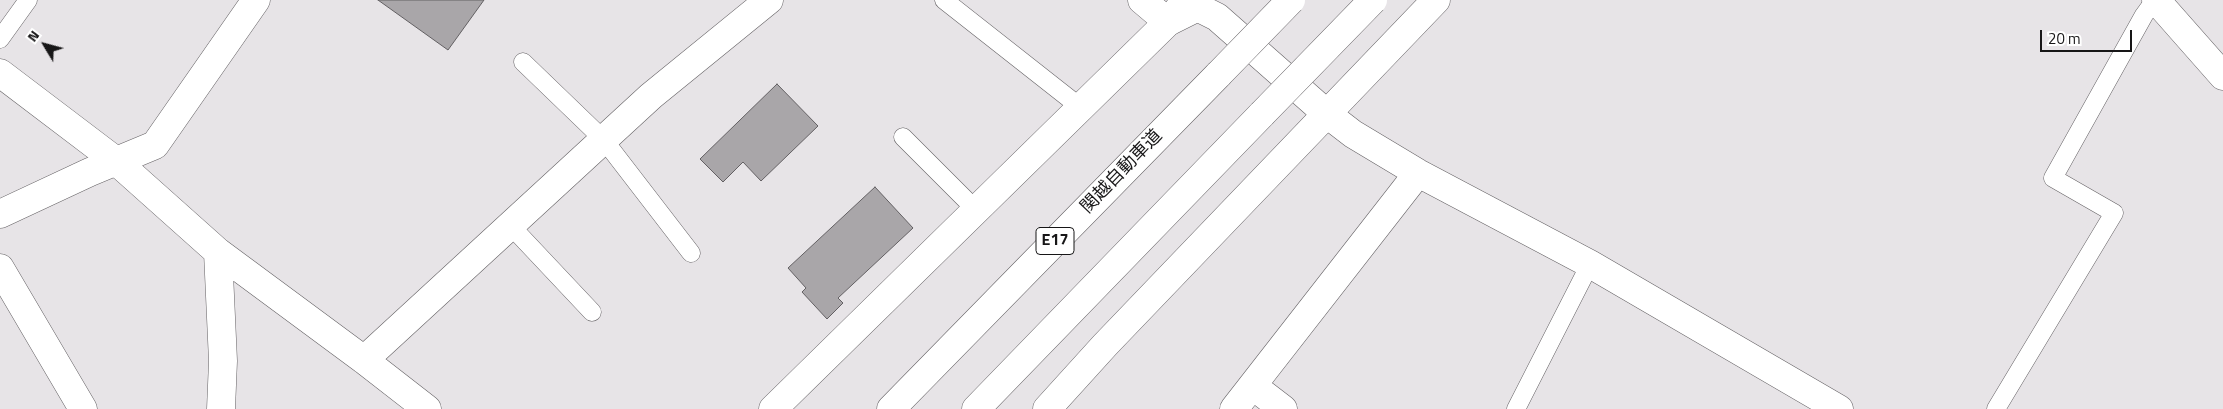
<!DOCTYPE html>
<meta charset="utf-8">
<style>
body{margin:0}
#map{position:relative;width:2223px;height:409px;overflow:hidden;background:#e7e4e7;font-family:"Titillium Web",sans-serif}
canvas{display:block}
.north{position:absolute;left:20px;top:20px;width:50px;height:50px;-webkit-text-stroke:4px #fff;paint-order:stroke;rotate:307deg;font-size:14px;font-weight:700;line-height:20px;text-align:center;color:#171617}
.north::after{content:'';display:block;margin:auto;width:18px;height:22px;background:#171617;clip-path:polygon(50% 0,100% 100%,50% 72%,0 100%)}
.scale{position:absolute;left:2040px;top:30px;width:92px;height:22px;box-sizing:border-box;border:2px solid #171617;border-top:0;padding-left:6px;font-size:15px;line-height:18px;white-space:nowrap;color:#171617;-webkit-text-stroke:4px #fff;paint-order:stroke}
</style>
<div id="map">
<canvas width="2223" height="409"></canvas>
<div class="north">N</div>
<div class="scale">20 m</div>
</div>
<script>
const ctx = document.querySelector('canvas').getContext('2d');
ctx.lineJoin = 'round';
function fill(path, color) { ctx.fillStyle = color; ctx.fill(path, 'evenodd'); }
const poly = rows => new Path2D(rows.map(r => 'M' + r).join(''));
function trace(path, color, width, dash) { ctx.strokeStyle = color; ctx.lineWidth = width; ctx.lineCap = dash ? 'butt' : 'round'; ctx.setLineDash(dash || []); ctx.stroke(path); }
function drawText(font, color, halo, rows, align = 'center') {
  ctx.font = font + ' "Titillium Web","Noto Sans JP",sans-serif'; ctx.lineWidth = 4.5; ctx.setLineDash([]); ctx.textBaseline = 'middle'; ctx.strokeStyle = halo; ctx.fillStyle = color; for (const [text, x, y, turn = 0] of rows) {
    ctx.save(); ctx.translate(x, y); ctx.rotate((+turn || 0) * Math.PI / 180); ctx.textAlign = isNaN(turn) ? turn : align; if (halo) ctx.strokeText(text, 0, 0); ctx.fillText(text, 0, 0); ctx.restore();
  }
}
const building = poly([
 [378,0,484,0,448,50,378,0],
 [777,84,818,126,761,181,743,162,723,182,700,159,777,84],
 [875,187,913,228,838,298,843,303,827,319,802,292,806,288,788,268,875,187]
]);
fill(building, '#a9a6a9');
trace(building, '#636063', 1);
const service = poly([
 [944,0,1080,107],
 [0,39,28,0],
 [523,62,604,140,691,253],
 [903,137,976,210],
 [511,226,592,312],
 [1516,409,1590,264],
 [1996,409,2114,213,2053,178,2144,15,2155,0]
]);
const minor = poly([
 [1142,0,1168,22,1190,11],
 [2156,0,2223,76],
 [1197,7,1217,17,1327,114,1353,134,1418,173,1590,264,1839,409],
 [0,73,116,161,218,252,364,360,427,409],
 [0,214,90,172,155,145,256,0],
 [218,252,223,361,221,409],
 [0,268,83,409],
 [364,360,651,96,769,0],
 [1253,386,1283,409],
 [1047,409,1105,345,1436,0],
 [1234,409,1418,173]
]);
const tertiary = poly([
 [773,409,1168,22,1186,0]
]);
const motorway = poly([
 [891,409,1219,74],
 [976,409,1262,114]
]);
trace(service, '#646164', 19);
trace(minor, '#646164', 29);
trace(tertiary, '#646164', 29);
trace(motorway, '#646164', 29);
trace(service, '#fff', 18);
trace(minor, '#fff', 28);
trace(tertiary, '#fff', 28);
trace(motorway, '#fff', 28);
const motorwayBridge = poly([
 [1219,74,1291,0],
 [1262,114,1373,0]
]);
trace(motorwayBridge, '#646164', 29, []);
trace(motorwayBridge, '#fff', 28);
for (const [x, y, w] of [
 [1055,241,38]
]) { const box = new Path2D(); box.roundRect(x - w / 2, y - 13.5, w, 27, 4); ctx.fillStyle = '#fff'; ctx.fill(box); trace(box, '#171617', 1); }
drawText('bold 16px', '#171617', null, [
 ["E17",1055,241]
]);
drawText('18px', '#171617', '#fff', [
 ["関越自動車道",1122,172,-46]
]);
</script>
